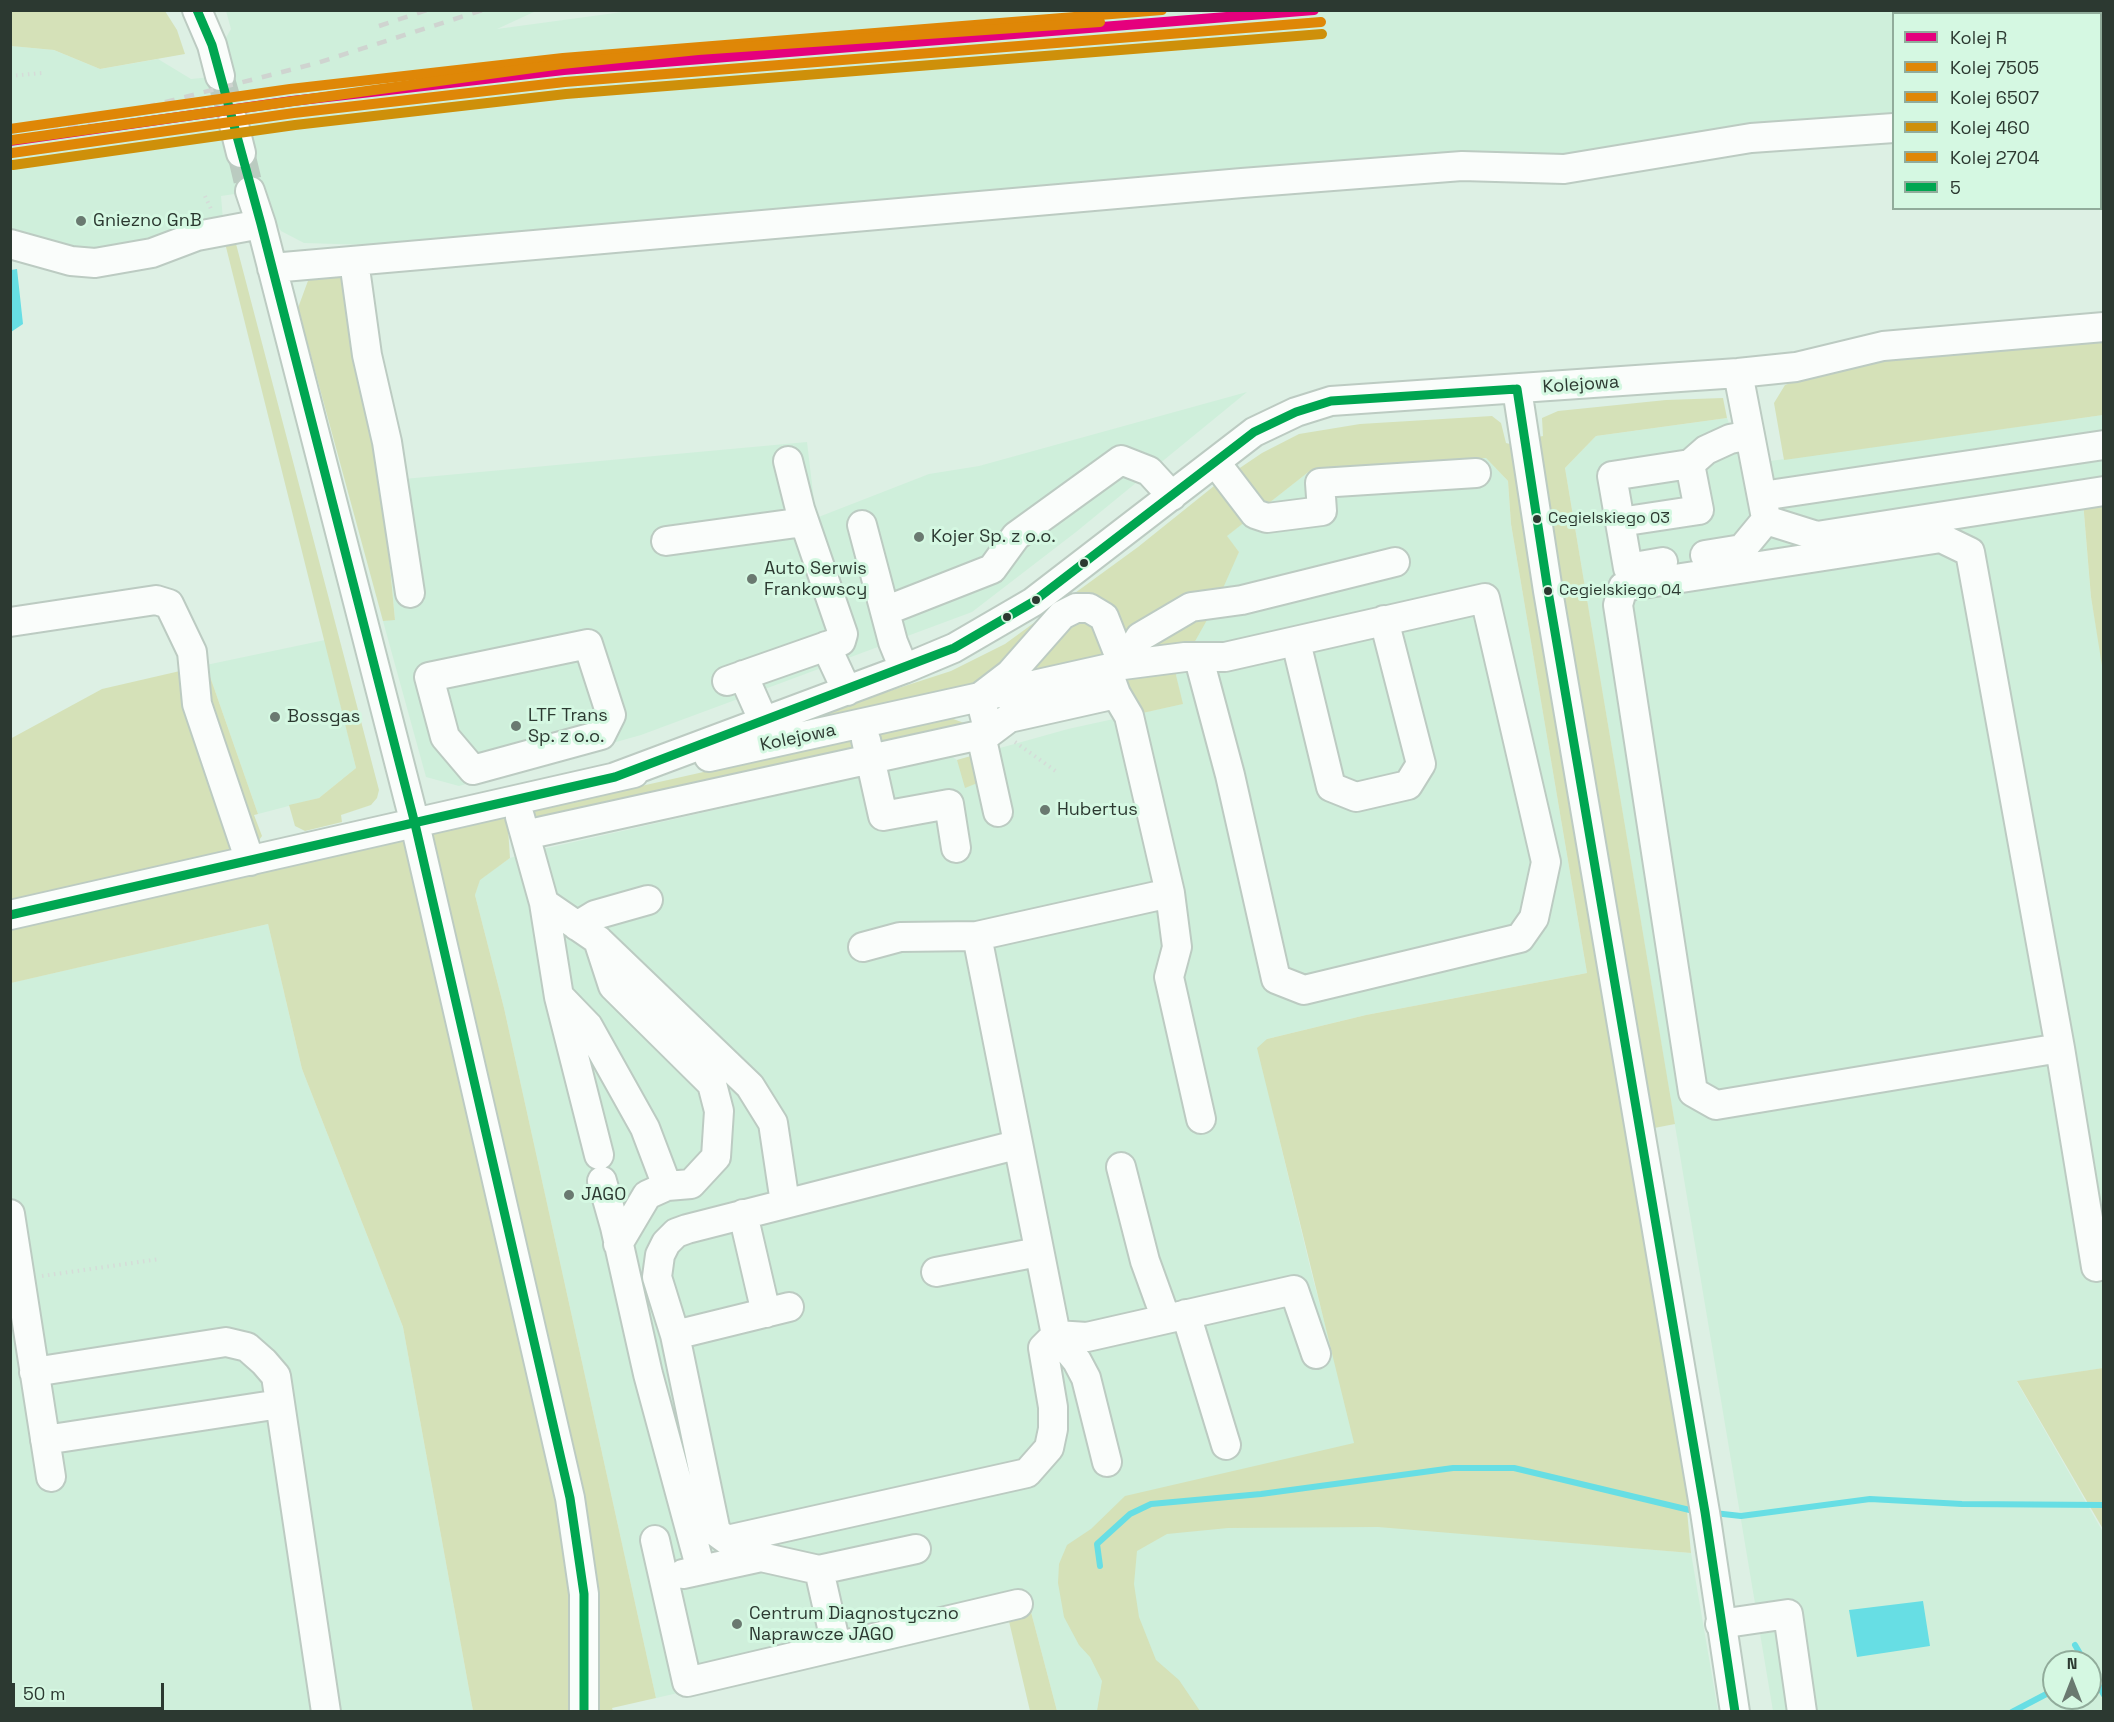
<!DOCTYPE html>
<style>
body{margin:0}
#map{position:relative;width:2114px;height:1722px;overflow:hidden;background:#ddf0e4;font-family:"Space Grotesk",sans-serif}
canvas{display:block}
.frame{position:absolute;inset:0;border:12px solid #2c3931;pointer-events:none}
.legend{position:absolute;left:1892px;top:12px;width:210px;height:198px;box-sizing:border-box;background:#d5f8e2;border:2px solid #91ac9b;margin:0;padding:8px 10px;list-style:none;font-size:18px;color:#2c3931}
.legend li{display:flex;align-items:center;gap:12px;height:30px}
.legend b{width:30px;border:2px solid #91ac9b}
.north{position:absolute;left:2042px;top:1650px;width:60px;height:60px;box-sizing:border-box;background:#d5f8e2;border:2px solid #91ac9b;border-radius:50%;rotate:0deg;font-size:16px;font-weight:700;line-height:24px;text-align:center;color:#2c3931}
.north::after{content:'';display:block;margin:auto;width:21px;height:27px;background:#6a7970;clip-path:polygon(50% 0,100% 100%,50% 72%,0 100%)}
.scale{position:absolute;left:12px;top:1683px;width:152px;height:27px;box-sizing:border-box;border:3px solid #2c3931;border-top:0;padding-left:8px;font-size:18px;line-height:21px;white-space:nowrap;color:#2c3931;-webkit-text-stroke:4px #d5f8e2;paint-order:stroke}
</style>
<div id="map">
<canvas width="2114" height="1722"></canvas>
<div class="frame"></div>
<ul class="legend">
<li><b style="height:8px;background:#e5007d"></b>Kolej R</li>
<li><b style="height:8px;background:#df8707"></b>Kolej 7505</li>
<li><b style="height:8px;background:#df8707"></b>Kolej 6507</li>
<li><b style="height:8px;background:#ce900a"></b>Kolej 460</li>
<li><b style="height:8px;background:#df8707"></b>Kolej 2704</li>
<li><b style="height:8px;background:#00a651"></b>5</li>
</ul>
<div class="north">N</div>
<div class="scale">50 m</div>
</div>
<script>
const ctx = document.querySelector('canvas').getContext('2d');
ctx.lineJoin = 'round';
function fill(path, color) { ctx.fillStyle = color; ctx.fill(path, 'evenodd'); }
const poly = rows => new Path2D(rows.map(r => 'M' + r).join(''));
function trace(path, color, width, dash) { ctx.strokeStyle = color; ctx.lineWidth = width; ctx.lineCap = dash ? 'butt' : 'round'; ctx.setLineDash(dash || []); ctx.stroke(path); }
function drawText(font, color, halo, rows, align = 'center') {
  ctx.font = font + ' "Space Grotesk",sans-serif'; ctx.lineWidth = 6; ctx.setLineDash([]); ctx.textBaseline = 'middle'; ctx.strokeStyle = halo; ctx.fillStyle = color; for (const [text, x, y, turn = 0] of rows) {
    ctx.save(); ctx.translate(x, y); ctx.rotate((+turn || 0) * Math.PI / 180); ctx.textAlign = isNaN(turn) ? turn : align; if (halo) ctx.strokeText(text, 0, 0); ctx.fillText(text, 0, 0); ctx.restore();
  }
}
fill(poly([
 [637,10,2103,11,2103,124,2101,124,2100,14,1894,14,1893,141,1686,158,370,245,304,243,281,231,270,214,262,190,221,196,225,243,121,270,11,251,11,46,54,50,100,69,158,59,191,79,231,75,224,41,231,29,226,11,536,11,497,29],
 [1247,392,1076,532,972,612,641,735,459,786,426,777,383,621,395,619,382,481,807,442,816,518,929,474,979,466],
 [2103,415,2103,498,2083,502,2091,597,2104,672,2103,1368,2017,1382,2103,1532,2103,1711,1773,1711,1565,468,1596,436,1727,418,1735,438,1741,465],
 [2054,1662,2090,1662,2090,1698,2054,1698],
 [1486,458,1508,481,1511,524,1587,973,1366,1015,1267,1039,1274,1117,1311,1271,1378,1526,1691,1553,1718,1711,1057,1711,1031,1612,656,1698,504,1008,475,895,480,879,510,858,530,852,951,756,957,760,1068,729,1182,704,1176,675,1239,552,1226,536,1311,470],
 [325,640,356,768,319,798,258,814,206,665],
 [268,924,302,1069,403,1327,473,1711,11,1711,10,983]
]), '#cfefdb');
fill(poly([
 [10,11,165,11,177,30,185,54,100,69,54,50,11,46],
 [235,240,379,790,377,798,371,805,341,815,342,822,305,831,295,826,289,805,319,798,356,768,225,243],
 [346,276,382,481,395,620,383,621,298,308,309,278],
 [2103,341,2103,415,1784,460,1774,403,1785,385,1830,369,1878,359],
 [1723,398,1727,418,1596,436,1565,468,1675,1124,1649,1129,1533,438,1543,436,1542,418,1558,411,1666,400],
 [1492,416,1501,423,1506,443,1514,445,1696,1512,1687,1511,1691,1553,1378,1527,1228,1528,1167,1534,1137,1551,1134,1584,1139,1617,1156,1660,1179,1680,1200,1711,1097,1711,1102,1681,1090,1657,1079,1645,1064,1617,1058,1583,1059,1564,1067,1545,1091,1529,1125,1496,1354,1443,1257,1048,1267,1039,1366,1015,1587,973,1511,524,1508,481,1486,458,1311,470,1227,536,1239,552,1216,604,1176,675,1183,704,1129,716,1107,669,787,729,791,723,951,671,1005,644,1138,547,1219,482,1262,453,1299,434,1360,424],
 [2103,498,2103,672,2091,597,2083,501],
 [206,665,258,814,254,815,262,836,257,843,11,900,10,739,102,689],
 [948,717,964,723,966,730,508,828,510,858,480,880,475,895,504,1008,656,1698,612,1708,613,1711,473,1711,403,1327,302,1069,268,924,11,983,10,928],
 [978,754,985,780,965,788,957,760],
 [2103,1368,2104,1368,2103,1529,2017,1381],
 [1031,1612,1057,1711,1030,1711,1008,1617]
]), '#d5e1b8');
fill(poly([
 [17,269,23,324,11,332,11,270],
 [1923,1601,1930,1646,1857,1657,1849,1610]
]), '#67dee4');
trace(poly([
 [1714,1513,1741,1516,1870,1499,1962,1504,2104,1505],
 [1100,1566,1097,1544,1130,1514,1151,1504,1261,1494,1453,1468,1514,1468,1698,1512],
 [2075,1645,2085,1662],
 [2090,1671,2104,1695],
 [2012,1712,2054,1690]
]), '#67dee4', 6);
trace(poly([
 [220,76,233,121],
 [241,153,250,191]
]), '#bacbc0', 28, [28, 14]);
const minor = poly([
 [197,10,212,45,220,76],
 [2100,113,2104,112],
 [233,121,241,153],
 [250,191,261,224,415,824,570,1498,584,1594,584,1712],
 [10,244,71,261,95,263,152,253,197,236,261,224],
 [354,261,367,355,387,442,410,593],
 [272,268,1242,183,1462,166,1564,169,1751,138,1894,128],
 [1738,373,1765,513],
 [1517,389,1548,591,1705,1512,1735,1712],
 [1216,463,1255,514,1267,518,1322,511,1320,483,1476,473],
 [1690,464,1699,510,1620,522,1612,476,1690,464,1706,450,1730,439,1750,435],
 [1762,496,2104,445],
 [1620,522,1628,568,1663,562],
 [862,525,893,642,904,669],
 [666,541,804,522],
 [1705,555,1742,549,1766,520,1817,536,2104,491],
 [885,611,992,569,1016,536,1121,460,1149,471,1172,496],
 [10,622,156,600,169,604,192,652,197,704,250,861],
 [1296,642,1331,787,1356,797,1408,785,1421,764,1384,620],
 [588,644,611,715,601,735,473,770,445,737,429,677,588,644],
 [826,646,847,691],
 [1123,665,1104,617,1089,608,1076,608,1062,615,1010,674,980,697,1123,665,1185,657,1225,657,1485,598,1546,862,1534,918,1520,938,1304,990,1276,979,1230,775,1199,659],
 [1123,665,1140,637,1191,607,1242,600,1395,562],
 [1107,669,1116,694,1129,716,1170,893,1177,947,1169,977,1201,1119],
 [743,675,764,722],
 [727,681,841,641,843,634,800,509,788,461],
 [989,733,1009,718,1116,694],
 [981,735,998,812],
 [866,740,883,816,949,804,956,848],
 [615,777,904,669,954,648,1033,602,1254,432,1296,412,1331,401,1738,373,1796,367,1883,346,2104,327],
 [520,817,544,903,559,997,599,1155],
 [525,835,989,733,980,697,709,757],
 [544,903,598,940,750,1086,773,1123,785,1203],
 [10,915,634,773],
 [577,926,595,915,648,900],
 [977,936,1056,1335,1043,1348,1053,1407,1053,1429,1049,1448,1027,1473,727,1540,716,1532,675,1335,657,1277,660,1255,666,1243,676,1233,687,1229,1016,1145],
 [598,940,613,986,712,1084,719,1111,716,1157,691,1184,667,1186,647,1195,618,1244],
 [863,947,900,937,977,936,1170,893],
 [561,998,588,1026,645,1128,667,1186],
 [2060,1048,1716,1105,1693,1092,1618,605,1623,587,1941,538,1970,552,2060,1048,2096,1267],
 [1121,1167,1145,1261,1166,1319],
 [602,1181,615,1227,648,1374,701,1570],
 [10,1214,51,1477],
 [743,1214,766,1313],
 [936,1272,1038,1252],
 [1186,1314,1226,1445],
 [675,1335,789,1307],
 [1056,1335,1087,1337,1294,1290,1316,1354],
 [1056,1335,1077,1361,1086,1378,1107,1462],
 [34,1372,226,1342,247,1347,264,1362,276,1376,326,1712],
 [45,1440,280,1404],
 [655,1540,687,1682,1018,1604],
 [819,1570,916,1549],
 [683,1574,761,1557,819,1570,836,1645],
 [1720,1624,1788,1614,1802,1712]
]);
trace(minor, '#bccbc2', 32);
trace(poly([
 [10,76,42,73],
 [205,196,211,209],
 [1015,742,1057,772],
 [42,1276,160,1259]
]), '#d5dcd8', 4, [1.5, 4.5]);
trace(minor, '#fafdfb', 28);
trace(poly([
 [379,26,427,10],
 [10,142,317,63,483,10]
]), '#cfd4d0', 4.5, [10, 10]);
trace(poly([
 [197,10,212,45,261,224,415,824,570,1498,584,1594,584,1712],
 [1517,389,1548,591,1705,1512,1735,1712],
 [10,915,615,777,954,648,1033,602,1254,432,1296,412,1331,401,1517,389]
]), '#00a651', 9);
trace(poly([
 [10,141,292,101,564,70,1314,10]
]), '#e5007d', 10);
trace(poly([
 [12,153,294,113,565,82,1321,22]
]), '#df8707', 10);
trace(poly([
 [10,129,290,89,563,58,1162,10]
]), '#df8707', 10);
trace(poly([
 [13,165,295,125,566,94,1322,34]
]), '#ce900a', 10);
trace(poly([
 [12,140,562,64,698,50,1100,22]
]), '#df8707', 10);
for (const [x, y, r, color] of [
 [81,221,6,"#6a7970"],
 [1537,519,5,"#2c3931"],
 [919,537,6,"#6a7970"],
 [1084,563,5,"#2c3931"],
 [752,579,6,"#6a7970"],
 [1548,591,5,"#2c3931"],
 [1036,600,5,"#2c3931"],
 [1007,617,5,"#2c3931"],
 [275,717,6,"#6a7970"],
 [516,726,6,"#6a7970"],
 [1045,810,6,"#6a7970"],
 [569,1195,6,"#6a7970"],
 [737,1624,6,"#6a7970"]
]) { const dot = new Path2D(); dot.arc(x, y, r, 0, 2 * Math.PI); ctx.fillStyle = color; ctx.fill(dot); trace(dot, '#d5f8e2', 2); }
drawText('16px', '#2c3931', '#d5f8e2', [
 ["Cegielskiego 03",1548,519],
 ["Cegielskiego 04",1559,591]
], 'left');
drawText('18px', '#2c3931', '#d5f8e2', [
 ["Gniezno GnB",93,221],
 ["Kojer Sp. z o.o.",931,537],
 ["Auto Serwis",764,569],
 ["Frankowscy",764,590],
 ["LTF Trans",528,716],
 ["Sp. z o.o.",528,737],
 ["Bossgas",287,717],
 ["Hubertus",1057,810],
 ["JAGO",581,1195],
 ["Centrum Diagnostyczno",749,1614],
 ["Naprawcze JAGO",749,1635]
], 'left');
drawText('18px', '#2c3931', '#d5f8e2', [
 ["Kolejowa",1581,385,-4],
 ["Kolejowa",798,738,-12]
]);
</script>
